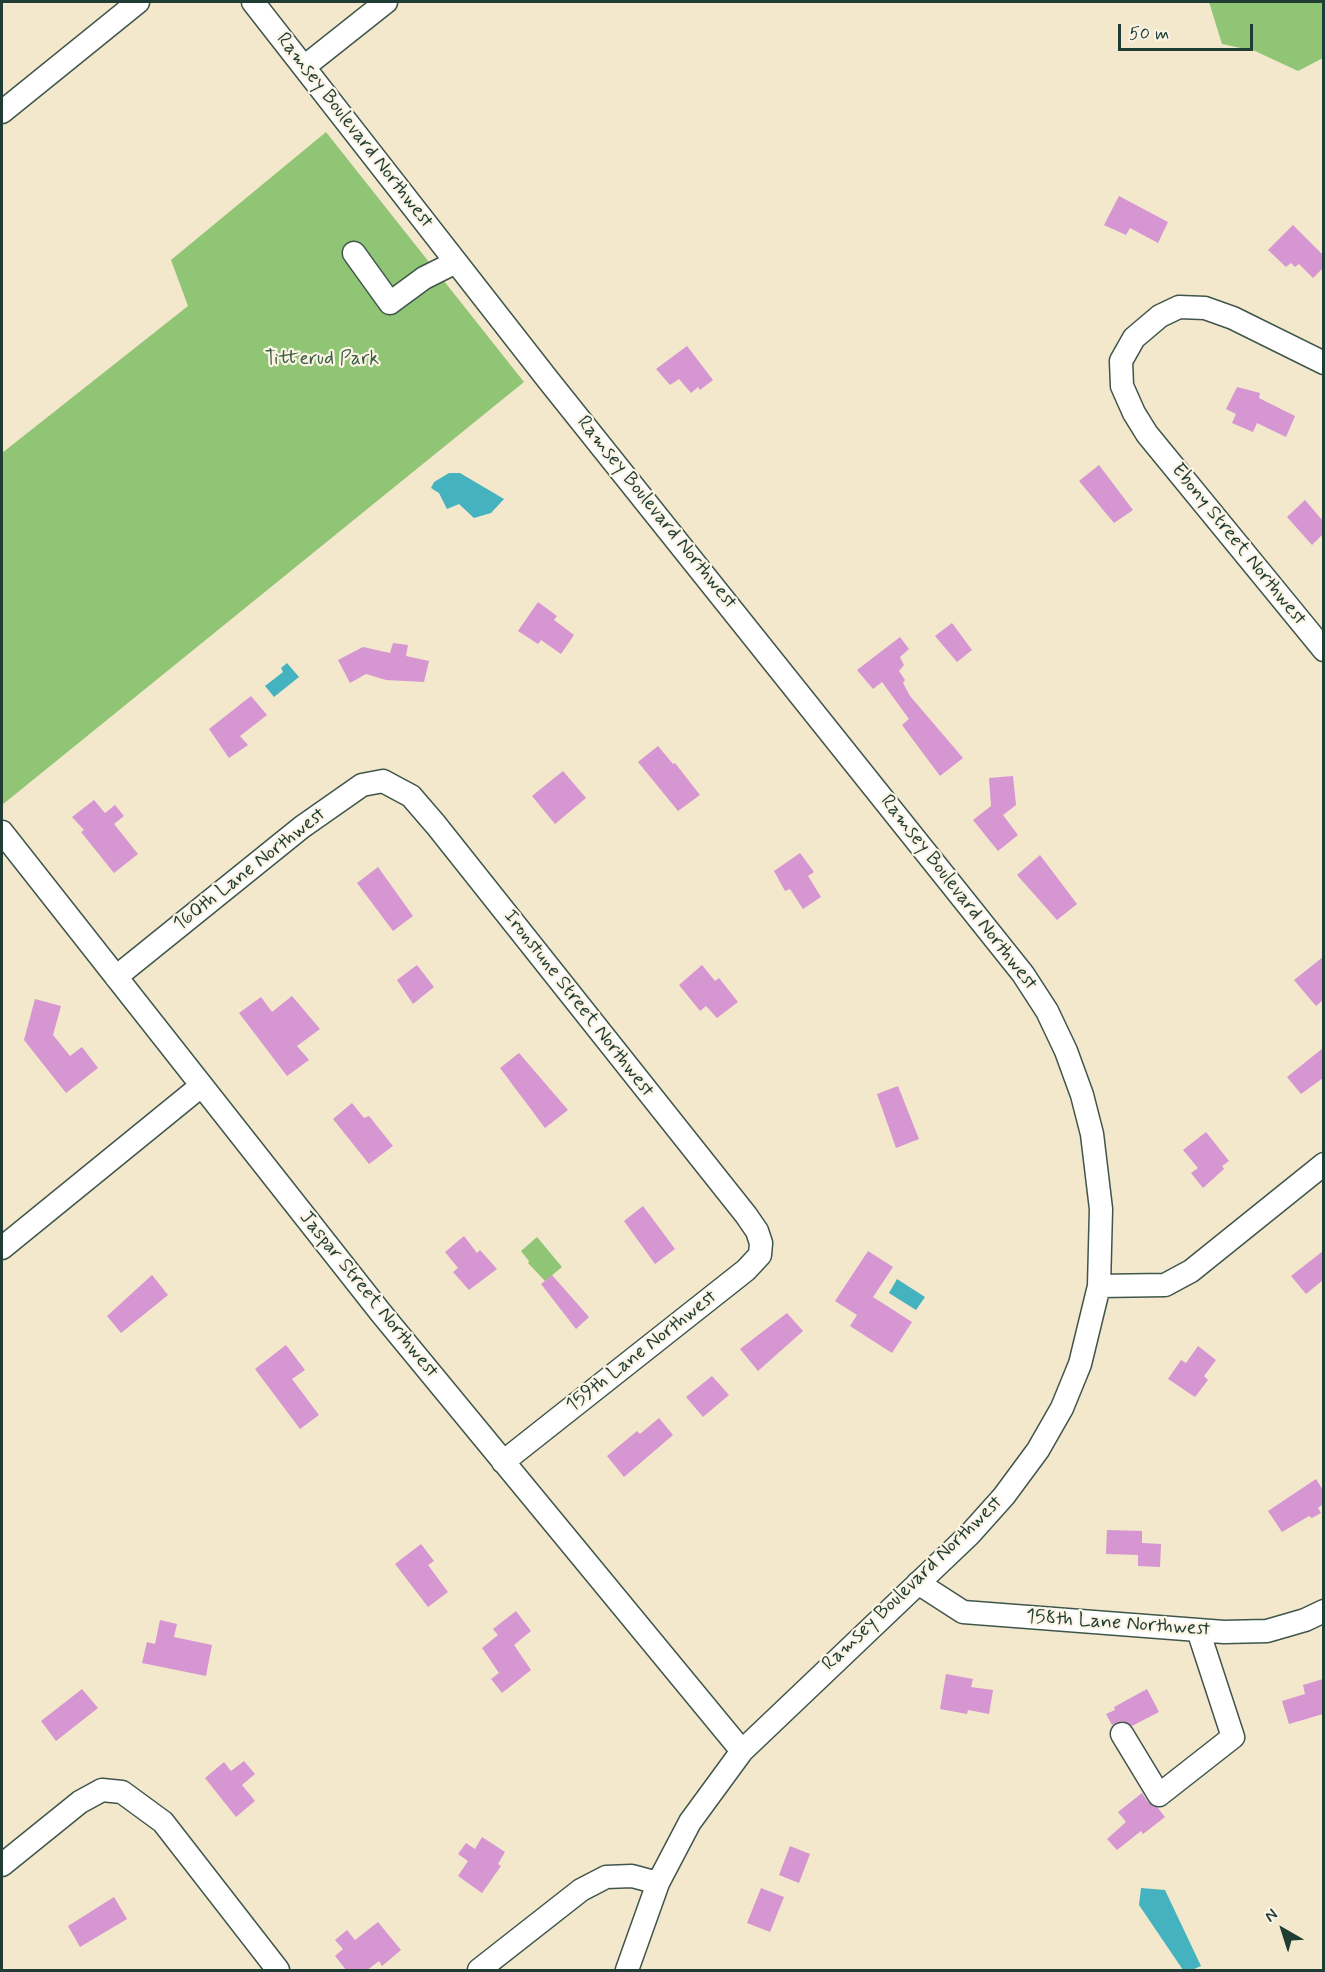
<!DOCTYPE html>
<style>
body{margin:0}
#map{position:relative;width:1325px;height:1972px;overflow:hidden;background:#f3e7cc;font-family:Mynerve,sans-serif}
canvas{display:block}
.frame{position:absolute;inset:0;border:3px solid #1f3d34;pointer-events:none}
.north{position:absolute;left:1253px;top:1900px;width:60px;height:60px;-webkit-text-stroke:4px #fcf5e5;paint-order:stroke;rotate:321deg;font-size:16px;font-weight:700;line-height:24px;text-align:center;color:#1f3d34}
.north::after{content:'';display:block;margin:auto;width:21px;height:27px;background:#1f3d34;clip-path:polygon(50% 0,100% 100%,50% 72%,0 100%)}
.scale{position:absolute;left:1118px;top:24px;width:135px;height:27px;box-sizing:border-box;border:3px solid #1f3d34;border-top:0;padding-left:8px;font-size:18px;line-height:21px;white-space:nowrap;color:#1f3d34;-webkit-text-stroke:4px #fcf5e5;paint-order:stroke}
</style>
<div id="map">
<canvas width="1325" height="1972"></canvas>
<div class="frame"></div>
<div class="north">N</div>
<div class="scale">50 m</div>
</div>
<script>
const ctx = document.querySelector('canvas').getContext('2d');
ctx.lineJoin = 'round';
function fill(path, color) { ctx.fillStyle = color; ctx.fill(path, 'evenodd'); }
const poly = rows => new Path2D(rows.map(r => 'M' + r).join(''));
function trace(path, color, width, dash) { ctx.strokeStyle = color; ctx.lineWidth = width; ctx.lineCap = dash ? 'butt' : 'round'; ctx.setLineDash(dash || []); ctx.stroke(path); }
function drawText(font, color, halo, rows, align = 'center') {
  ctx.font = font + ' Mynerve,sans-serif'; ctx.lineWidth = 4.5; ctx.setLineDash([]); ctx.textBaseline = 'middle'; ctx.strokeStyle = halo; ctx.fillStyle = color; for (const [text, x, y, turn = 0] of rows) {
    ctx.save(); ctx.translate(x, y); ctx.rotate((+turn || 0) * Math.PI / 180); ctx.textAlign = isNaN(turn) ? turn : align; if (halo) ctx.strokeText(text, 0, 0); ctx.fillText(text, 0, 0); ctx.restore();
  }
}
fill(poly([
 [1209,2,1323,2,1323,58,1298,71,1255,51,1222,44],
 [326,132,524,382,2,805,2,453,188,306,171,260],
 [537,1237,562,1267,545,1281,528,1263,529,1261,521,1251]
]), '#91c576');
fill(poly([
 [449,473,460,473,504,499,491,513,474,518,459,504,447,509,439,493,431,488,434,482],
 [287,663,299,677,274,697,265,686,283,672,281,668],
 [897,1279,925,1297,916,1310,889,1293],
 [1141,1888,1165,1890,1201,1966,1192,1970,1183,1970,1139,1905]
]), '#44b3bf');
fill(poly([
 [1119,196,1168,222,1158,243,1130,228,1126,235,1104,225],
 [1293,225,1323,255,1323,268,1313,278,1299,264,1295,267,1291,263,1286,267,1268,250],
 [687,346,713,380,700,390,698,387,691,393,679,379,670,385,656,369],
 [1237,387,1260,393,1259,398,1295,416,1286,437,1257,423,1253,432,1232,423,1236,414,1226,409],
 [1099,465,1133,510,1114,523,1079,481],
 [1305,500,1323,521,1323,534,1312,545,1287,517],
 [538,602,557,616,554,620,574,635,561,654,541,640,538,644,518,631],
 [952,623,972,650,957,662,935,636],
 [900,637,909,649,900,657,904,665,899,671,905,680,903,683,910,696,963,758,940,776,902,725,909,719,882,682,873,689,857,670],
 [393,643,408,645,406,656,429,661,424,682,386,680,366,674,350,683,338,660,363,647,390,653],
 [251,696,267,715,240,736,248,745,229,758,209,729],
 [658,746,673,764,675,763,700,795,678,811,638,762],
 [563,771,586,798,555,824,532,796],
 [1013,776,1016,805,1003,815,1018,835,998,851,973,820,991,806,989,778],
 [94,800,105,813,115,805,124,816,114,824,138,854,114,873,81,832,84,830,72,817],
 [800,853,814,872,808,876,821,897,803,909,790,889,785,891,774,871],
 [1040,855,1077,904,1057,920,1017,875],
 [378,867,413,916,393,931,357,883],
 [1323,957,1323,1000,1316,1006,1294,980],
 [417,965,434,987,413,1004,397,980],
 [702,965,715,981,719,978,738,1002,717,1018,706,1006,700,1011,679,985],
 [292,996,320,1029,297,1046,309,1060,287,1076,239,1013,261,997,272,1012],
 [35,999,61,1006,53,1035,70,1056,82,1047,98,1068,66,1093,24,1040],
 [1323,1048,1323,1078,1301,1094,1287,1077],
 [519,1053,568,1110,545,1128,500,1068],
 [898,1086,919,1139,896,1148,877,1094],
 [352,1103,364,1118,369,1116,393,1146,369,1164,333,1119],
 [1206,1132,1229,1161,1222,1166,1224,1169,1203,1188,1191,1173,1198,1168,1183,1150],
 [643,1206,675,1249,655,1264,624,1221],
 [464,1236,477,1253,480,1250,497,1269,469,1290,453,1272,458,1268,445,1252],
 [868,1251,893,1267,873,1297,912,1322,892,1353,850,1326,857,1315,835,1301],
 [1323,1251,1323,1280,1306,1294,1291,1276],
 [152,1275,168,1295,121,1333,107,1316],
 [552,1275,589,1317,576,1329,541,1284],
 [787,1313,803,1331,758,1371,740,1349],
 [286,1345,305,1370,292,1379,319,1415,300,1429,255,1369],
 [1198,1346,1216,1360,1204,1376,1208,1380,1195,1397,1168,1379,1181,1360,1186,1363],
 [712,1376,729,1395,703,1417,686,1397],
 [659,1418,673,1435,624,1477,607,1456,637,1431,640,1434],
 [1316,1479,1323,1490,1323,1504,1318,1508,1321,1513,1312,1518,1309,1516,1282,1532,1268,1511],
 [1107,1530,1142,1531,1142,1543,1161,1544,1160,1567,1138,1566,1138,1555,1106,1554],
 [421,1544,434,1561,428,1565,448,1592,428,1607,395,1564],
 [516,1611,531,1631,514,1645,531,1670,502,1693,491,1679,499,1673,482,1648,498,1635,493,1629],
 [160,1620,177,1624,174,1637,212,1645,206,1676,142,1663,147,1642,155,1644],
 [946,1674,973,1679,971,1687,993,1690,989,1714,968,1710,967,1714,940,1709],
 [1323,1679,1323,1714,1289,1724,1282,1701,1305,1694,1303,1685],
 [82,1689,98,1708,56,1741,41,1721],
 [1147,1689,1159,1712,1132,1726,1122,1721,1112,1725,1106,1714,1115,1710,1114,1707],
 [244,1761,255,1774,242,1785,255,1801,236,1817,205,1778,224,1762,231,1771],
 [1142,1793,1148,1802,1158,1808,1165,1817,1143,1834,1141,1831,1117,1850,1107,1839,1126,1822,1118,1812],
 [482,1837,505,1852,498,1864,501,1866,482,1893,458,1876,468,1861,458,1854,466,1843,475,1849],
 [790,1846,810,1854,799,1883,779,1875],
 [761,1888,784,1897,770,1932,747,1923],
 [114,1897,127,1919,80,1947,68,1926],
 [378,1922,401,1950,382,1966,379,1961,366,1971,347,1971,335,1956,343,1949,335,1940,347,1930,355,1940]
]), '#d596d2');
const minor = poly([
 [253,2,549,381,1023,974,1047,1011,1066,1051,1082,1095,1092,1134,1101,1209,1099,1286,1080,1364,1062,1408,1038,1450,1004,1496,970,1534,742,1751,690,1822,658,1883,627,1970],
 [304,67,386,2],
 [2,112,138,2],
 [354,253,390,303,424,278,456,262],
 [1324,363,1233,318,1205,308,1179,307,1160,316,1134,338,1121,361,1122,386,1134,413,1147,434,1324,650],
 [2,832,381,1313,742,1751],
 [116,977,302,827,362,785,383,781,411,796,436,825,746,1215,757,1231,761,1243,760,1255,746,1270,503,1462],
 [2,1248,201,1086],
 [1099,1286,1165,1285,1191,1271,1324,1164],
 [918,1583,963,1612,1224,1632,1267,1631,1305,1620,1324,1611],
 [1122,1734,1159,1795,1233,1737,1198,1630],
 [2,1865,80,1802,102,1790,122,1792,163,1822,278,1970],
 [479,1970,581,1890,606,1877,632,1876,658,1883]
]);
trace(minor, '#3f564b', 25);
trace(minor, '#fff', 22);
drawText('20px', '#1f3d34', '#fcf5e5', [
 ["Ramsey Boulevard Northwest",354,131,52],
 ["Ramsey Boulevard Northwest",656,513,51],
 ["Ebony Street Northwest",1238,545,51],
 ["160th Lane Northwest",250,870,-38],
 ["Ramsey Boulevard Northwest",958,893,52],
 ["Ironstune Street Northwest",578,1004,52],
 ["Jaspar Street Northwest",368,1295,51],
 ["159th Lane Northwest",642,1352,-38],
 ["Ramsey Boulevard Northwest",913,1584,-44],
 ["158th Lane Northwest",1118,1624,4]
]);
drawText('20px', '#3c5f44', '#fcf5e5', [
 ["Titterud Park",322,360]
]);
</script>
